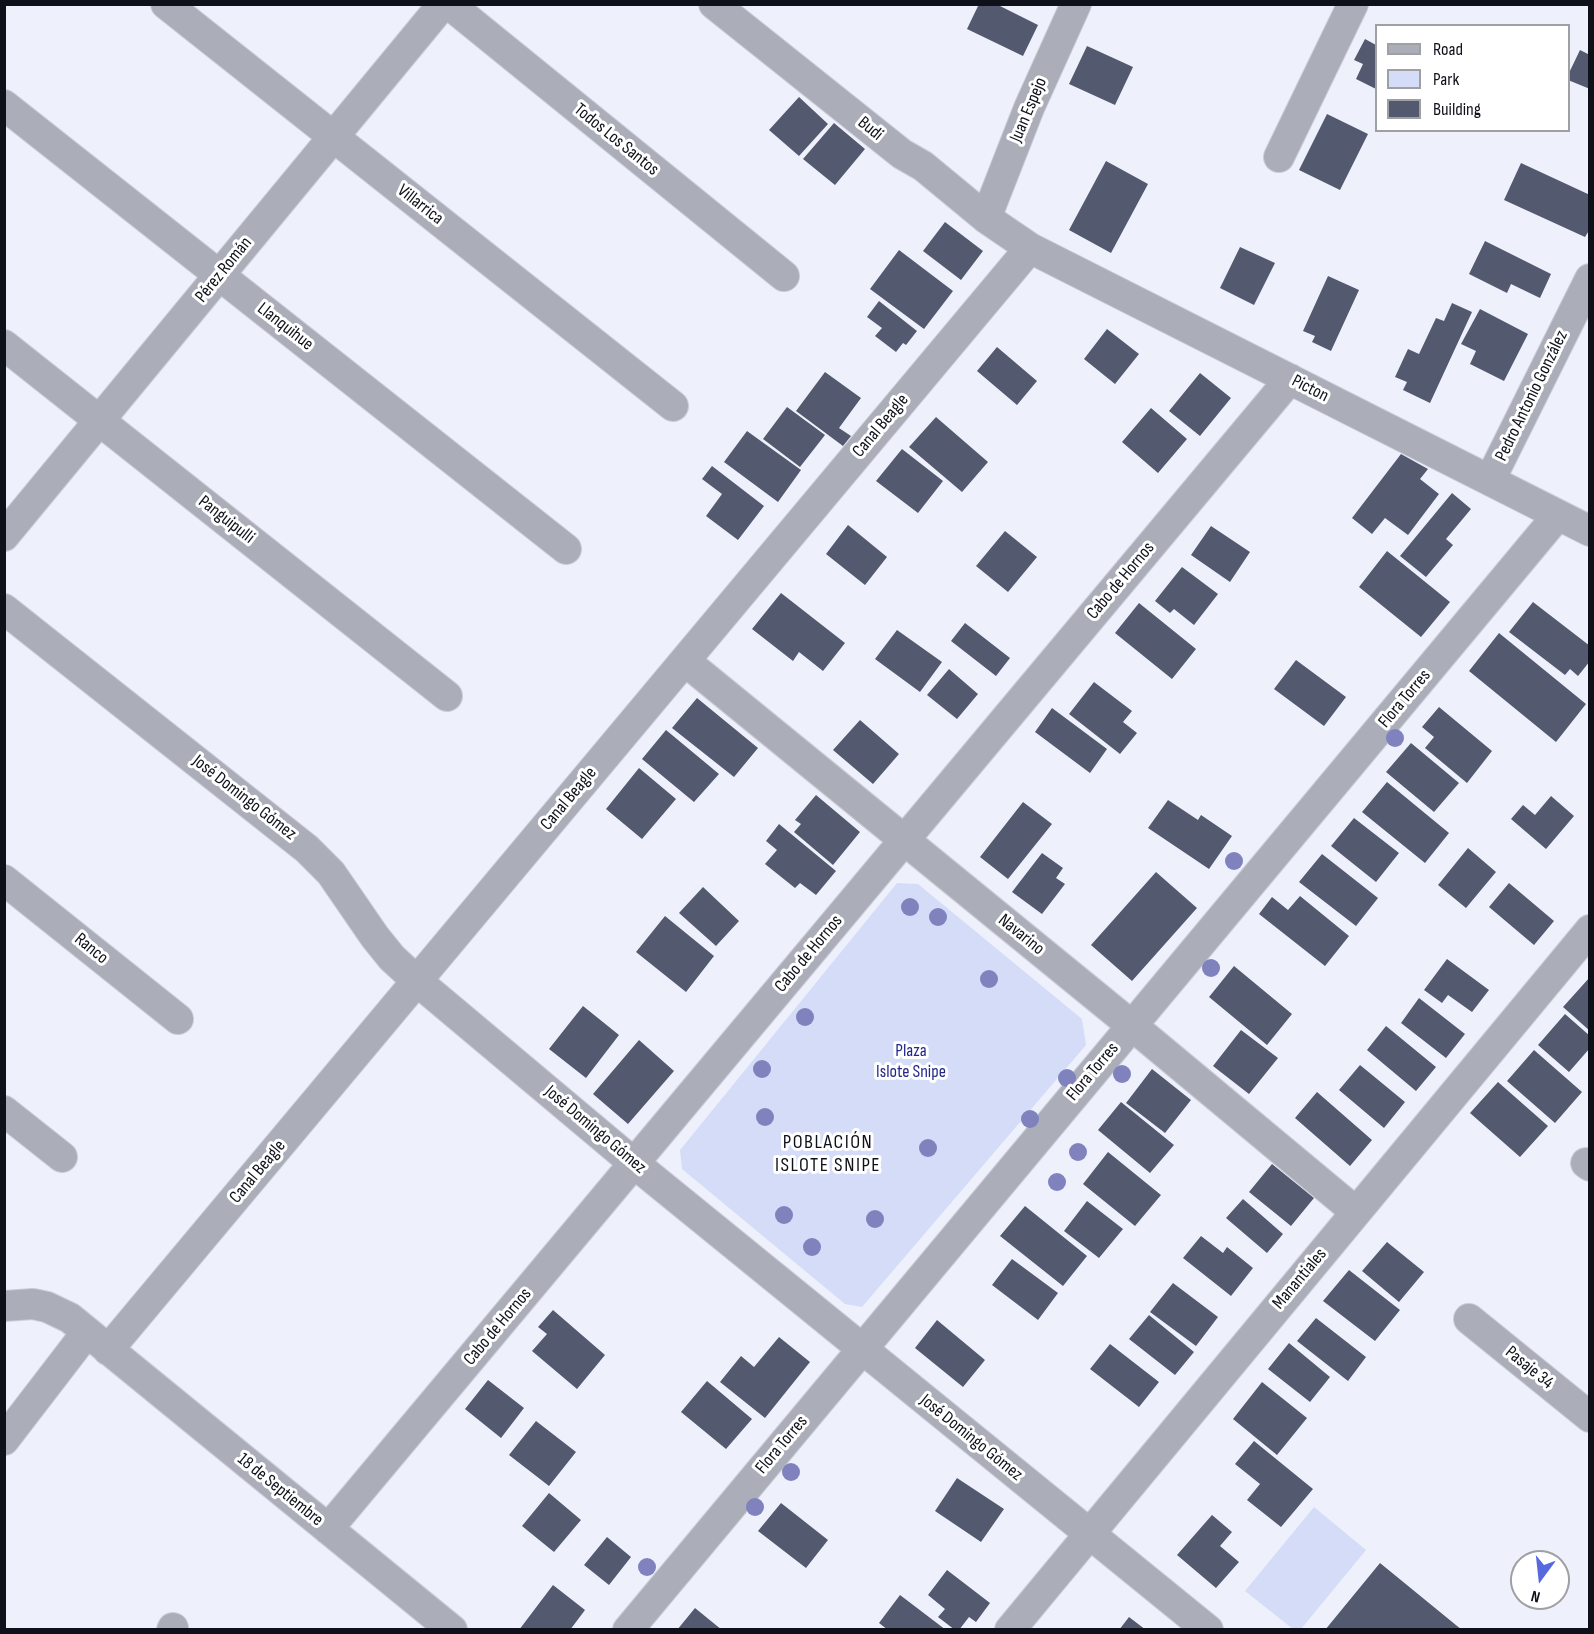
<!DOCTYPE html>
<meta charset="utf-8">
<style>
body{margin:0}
#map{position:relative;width:1594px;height:1634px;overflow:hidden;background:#eef1fc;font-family:"Sofia Sans Condensed",sans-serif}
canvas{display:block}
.frame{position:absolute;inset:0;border:6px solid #0f111a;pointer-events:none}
.legend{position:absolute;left:1375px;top:24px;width:195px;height:108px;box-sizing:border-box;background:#fff;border:2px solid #9fa0a3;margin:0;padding:8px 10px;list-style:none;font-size:18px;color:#0f111a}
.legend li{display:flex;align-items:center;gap:12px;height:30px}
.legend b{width:30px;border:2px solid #9fa0a3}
.north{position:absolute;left:1510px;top:1550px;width:60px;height:60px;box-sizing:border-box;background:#fff;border:2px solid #9fa0a3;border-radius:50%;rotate:195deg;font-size:16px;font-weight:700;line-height:24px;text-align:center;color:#0f111a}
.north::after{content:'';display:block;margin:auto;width:21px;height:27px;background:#5869e0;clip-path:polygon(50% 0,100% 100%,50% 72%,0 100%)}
</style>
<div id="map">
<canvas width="1594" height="1634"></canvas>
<div class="frame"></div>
<ul class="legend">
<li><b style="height:8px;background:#abaeb9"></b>Road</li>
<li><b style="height:16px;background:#d4dcf8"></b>Park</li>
<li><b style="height:16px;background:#53596e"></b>Building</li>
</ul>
<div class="north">N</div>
</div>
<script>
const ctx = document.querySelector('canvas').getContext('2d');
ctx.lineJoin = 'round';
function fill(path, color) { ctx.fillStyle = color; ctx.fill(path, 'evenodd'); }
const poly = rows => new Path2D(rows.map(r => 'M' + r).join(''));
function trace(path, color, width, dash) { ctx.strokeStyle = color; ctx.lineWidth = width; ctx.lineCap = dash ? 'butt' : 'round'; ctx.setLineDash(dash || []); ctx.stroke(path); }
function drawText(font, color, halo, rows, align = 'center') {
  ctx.font = font + ' "Sofia Sans Condensed",sans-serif'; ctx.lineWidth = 6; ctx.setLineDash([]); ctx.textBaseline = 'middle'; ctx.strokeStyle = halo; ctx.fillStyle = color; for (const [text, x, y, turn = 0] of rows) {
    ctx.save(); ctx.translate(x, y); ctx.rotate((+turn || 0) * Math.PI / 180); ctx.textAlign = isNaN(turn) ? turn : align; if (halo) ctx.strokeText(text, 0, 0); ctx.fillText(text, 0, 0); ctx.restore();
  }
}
fill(poly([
 [897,883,918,884,1082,1019,1086,1045,862,1307,845,1304,682,1169,680,1150],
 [1314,1507,1366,1550,1301,1629,1293,1629,1245,1591]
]), '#d4dcf8');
fill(poly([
 [979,4,996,4,1038,25,1023,56,967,29],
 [1365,39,1376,45,1376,89,1356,79,1363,64,1354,60],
 [1087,46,1133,67,1115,105,1069,84],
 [1580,50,1590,55,1590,89,1568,80,1568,75],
 [799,97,828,124,799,156,769,130],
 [1327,114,1368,134,1340,190,1299,170],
 [834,123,865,149,835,185,803,159],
 [1106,161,1148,184,1111,253,1069,230],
 [1521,163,1590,195,1590,229,1585,237,1504,200],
 [945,222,983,251,961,280,923,251],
 [1485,241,1551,274,1540,298,1511,284,1507,293,1469,274],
 [1240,247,1275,263,1254,305,1220,288],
 [899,250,953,291,924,329,870,289],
 [1328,276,1359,290,1331,351,1312,342,1315,336,1303,331],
 [879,301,917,331,906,345,903,343,896,352,875,336,882,328,867,317],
 [1452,303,1472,312,1430,403,1403,390,1407,382,1395,377,1408,349,1419,354,1436,318,1444,321],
 [1480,309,1528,334,1504,381,1470,364,1476,351,1461,344],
 [1107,329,1139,354,1115,384,1084,359],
 [997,347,1037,381,1017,405,977,371],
 [825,372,861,398,839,428,851,436,843,446,796,411],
 [1200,373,1231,398,1200,436,1169,411],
 [787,407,825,435,800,467,763,439],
 [1151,408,1187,439,1158,473,1122,442],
 [936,417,988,462,962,492,909,447],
 [747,431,801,470,778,502,724,462],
 [902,449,943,481,918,513,876,481],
 [1401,454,1428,469,1420,479,1439,494,1408,535,1385,518,1372,534,1352,518],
 [712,466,764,506,738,540,706,516,722,494,702,479],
 [1452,493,1471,509,1446,539,1453,545,1426,577,1400,556],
 [848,525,887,557,865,585,826,554],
 [1211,526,1250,552,1230,582,1191,555],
 [1005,531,1037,557,1008,592,976,566],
 [1387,551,1450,602,1421,637,1359,587],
 [1182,567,1218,594,1194,625,1174,609,1170,613,1155,601],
 [781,593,845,643,823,671,799,652,793,661,752,629],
 [1533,602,1590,646,1590,661,1578,676,1570,669,1565,675,1509,632],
 [1139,603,1196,649,1172,679,1115,633],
 [965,623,1010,658,996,676,951,641],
 [897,630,942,662,920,692,875,659],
 [1499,633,1586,704,1556,742,1469,671],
 [1296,660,1346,697,1324,726,1274,689],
 [949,669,978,694,957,719,927,695],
 [1094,682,1132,711,1123,722,1137,733,1120,754,1069,714],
 [697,698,758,748,734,777,672,728],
 [1439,707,1492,751,1467,783,1425,748,1434,737,1422,727],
 [1052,708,1107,749,1090,773,1035,732],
 [860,720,899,754,873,784,833,750],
 [666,730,719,774,694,802,642,759],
 [1411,743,1459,783,1434,812,1386,772],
 [639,768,676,799,642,839,606,809],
 [1387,782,1449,833,1425,863,1362,812],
 [816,795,860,832,833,865,794,832,801,824,795,820],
 [1551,796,1574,816,1546,849,1511,819,1523,805,1535,815],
 [1168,800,1198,820,1201,815,1232,836,1209,869,1148,828],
 [1023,802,1052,824,1008,879,980,857],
 [1354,818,1399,853,1376,882,1331,846],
 [779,824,836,871,816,895,800,883,795,888,765,864,777,850,766,841],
 [1468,848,1496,872,1466,908,1438,885],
 [1042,853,1063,868,1056,878,1065,884,1042,914,1012,892],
 [1322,854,1378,898,1356,926,1299,882],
 [1156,872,1197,908,1132,981,1091,945],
 [1509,883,1554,921,1534,945,1489,907],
 [703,887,739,921,716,946,679,913],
 [1300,896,1349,936,1325,966,1259,914,1272,897,1288,910],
 [665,916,714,956,686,992,636,952],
 [1447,959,1489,990,1472,1012,1448,995,1442,1003,1424,990],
 [1234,966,1292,1014,1267,1045,1209,997],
 [1590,977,1590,1031,1563,1007],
 [1419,998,1465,1034,1446,1058,1401,1023],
 [583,1006,619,1035,586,1078,549,1049],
 [1565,1014,1590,1036,1590,1048,1569,1072,1538,1045],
 [1386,1026,1436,1067,1416,1091,1367,1050],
 [1241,1030,1278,1058,1249,1094,1213,1066],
 [639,1040,674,1071,628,1124,593,1094],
 [1534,1050,1582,1092,1555,1123,1507,1081],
 [1360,1065,1405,1102,1384,1128,1339,1090],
 [1152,1069,1191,1100,1165,1133,1126,1103],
 [1498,1082,1548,1126,1520,1157,1470,1113],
 [1317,1092,1372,1140,1350,1166,1295,1118],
 [1121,1102,1174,1145,1150,1173,1098,1130],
 [1108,1152,1161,1195,1135,1226,1083,1184],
 [1272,1164,1314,1198,1291,1226,1249,1192],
 [1243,1199,1283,1234,1267,1253,1226,1218],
 [1087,1201,1123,1229,1099,1258,1064,1231],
 [1025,1206,1087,1256,1063,1286,1000,1236],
 [1201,1236,1223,1253,1227,1247,1253,1268,1231,1296,1183,1258],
 [1387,1242,1424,1272,1399,1302,1362,1271],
 [1012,1259,1058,1293,1038,1320,992,1285],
 [1349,1270,1400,1310,1375,1341,1323,1301],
 [1173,1283,1218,1317,1196,1346,1150,1312],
 [553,1310,605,1355,577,1389,532,1351,547,1334,538,1327],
 [1149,1315,1194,1352,1175,1375,1129,1339],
 [1316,1318,1366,1357,1348,1381,1297,1341],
 [937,1320,985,1360,963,1387,915,1348],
 [779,1337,810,1362,765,1418,720,1382,741,1356,754,1367],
 [1289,1343,1330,1377,1310,1402,1268,1369],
 [1110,1344,1159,1382,1139,1407,1090,1369],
 [488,1380,524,1408,501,1438,465,1409],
 [707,1381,752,1419,726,1449,681,1412],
 [1262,1382,1307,1418,1277,1455,1233,1419],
 [536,1421,576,1452,549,1486,509,1455],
 [1254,1441,1313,1489,1281,1527,1247,1500,1260,1484,1235,1464],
 [957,1478,1004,1509,981,1542,935,1511],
 [549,1493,581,1520,554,1552,522,1526],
 [781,1503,828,1540,806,1568,758,1531],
 [1212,1515,1232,1532,1220,1546,1239,1562,1216,1588,1177,1555],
 [607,1537,631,1557,609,1585,584,1565],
 [1380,1563,1462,1630,1325,1630],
 [947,1570,990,1603,976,1622,969,1617,959,1630,955,1630,938,1617,945,1609,928,1595],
 [553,1585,585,1610,570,1630,519,1630],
 [900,1595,946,1630,888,1630,879,1623],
 [695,1608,722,1630,677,1630],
 [1129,1617,1146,1630,1119,1630]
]), '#53596e');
const minor = poly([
 [166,4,673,406],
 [449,4,784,276],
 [714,4,902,154,923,166,986,218,1030,248,1590,531],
 [4,105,566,549],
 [1279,157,1353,4],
 [986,218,1029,108,1076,4],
 [4,345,447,696],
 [1490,480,1590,279],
 [4,536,443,4],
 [4,609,307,849,331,873,375,937,392,958,417,981,635,1164,1208,1630],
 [685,661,1147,1038,1356,1212],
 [4,880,178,1019],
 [4,1111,62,1157],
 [1586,1163,1590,1166],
 [4,1306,33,1304,47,1307,70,1318,452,1630],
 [1469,1319,1590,1417],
 [108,1350,1030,248],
 [4,1440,87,1332],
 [328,1529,1290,379],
 [172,1630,173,1628],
 [628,1630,1558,515],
 [1010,1630,1590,930]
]);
trace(minor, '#cacdd8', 32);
trace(minor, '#abaeb9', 30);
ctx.fillStyle = '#7f82bd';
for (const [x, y] of [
 [1395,738],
 [1234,861],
 [910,907],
 [938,917],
 [1211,968],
 [989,979],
 [805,1017],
 [762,1069],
 [1122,1074],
 [1067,1078],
 [765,1117],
 [1030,1119],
 [928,1148],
 [1078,1152],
 [1057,1182],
 [784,1215],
 [875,1219],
 [812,1247],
 [791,1472],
 [755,1507],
 [647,1567]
]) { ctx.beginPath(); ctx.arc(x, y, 9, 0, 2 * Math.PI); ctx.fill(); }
drawText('18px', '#0f111a', '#fff', [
 ["Juan Espejo",1029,110,-67],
 ["Budi",870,129,39],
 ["Todos Los Santos",616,140,39],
 ["Villarrica",420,205,38],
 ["Pérez Román",224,270,-51],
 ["Llanquihue",285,327,38],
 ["Picton",1310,389,27],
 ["Pedro Antonio González",1532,396,-64],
 ["Canal Beagle",881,426,-50],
 ["Panguipulli",226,520,38],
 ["Cabo de Hornos",1121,581,-50],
 ["Flora Torres",1405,699,-50],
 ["José Domingo Gómez",244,798,38],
 ["Canal Beagle",569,799,-50],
 ["Navarino",1021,935,39],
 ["Ranco",91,949,39],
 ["Cabo de Hornos",809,954,-50],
 ["Flora Torres",1093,1072,-50],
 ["José Domingo Gómez",595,1130,40],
 ["Canal Beagle",258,1172,-50],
 ["Manantiales",1300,1279,-50],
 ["Cabo de Hornos",498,1327,-50],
 ["Pasaje 34",1529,1368,39],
 ["José Domingo Gómez",971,1438,39],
 ["Flora Torres",782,1445,-50],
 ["18 de Septiembre",280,1490,39]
]);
drawText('18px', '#242889', '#fff', [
 ["Plaza",911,1051],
 ["Islote Snipe",911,1072]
]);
ctx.letterSpacing = '1.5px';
drawText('20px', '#0f111a', '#fff', [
 ["POBLACIÓN",828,1143],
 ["ISLOTE SNIPE",828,1166]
]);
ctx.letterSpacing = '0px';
</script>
